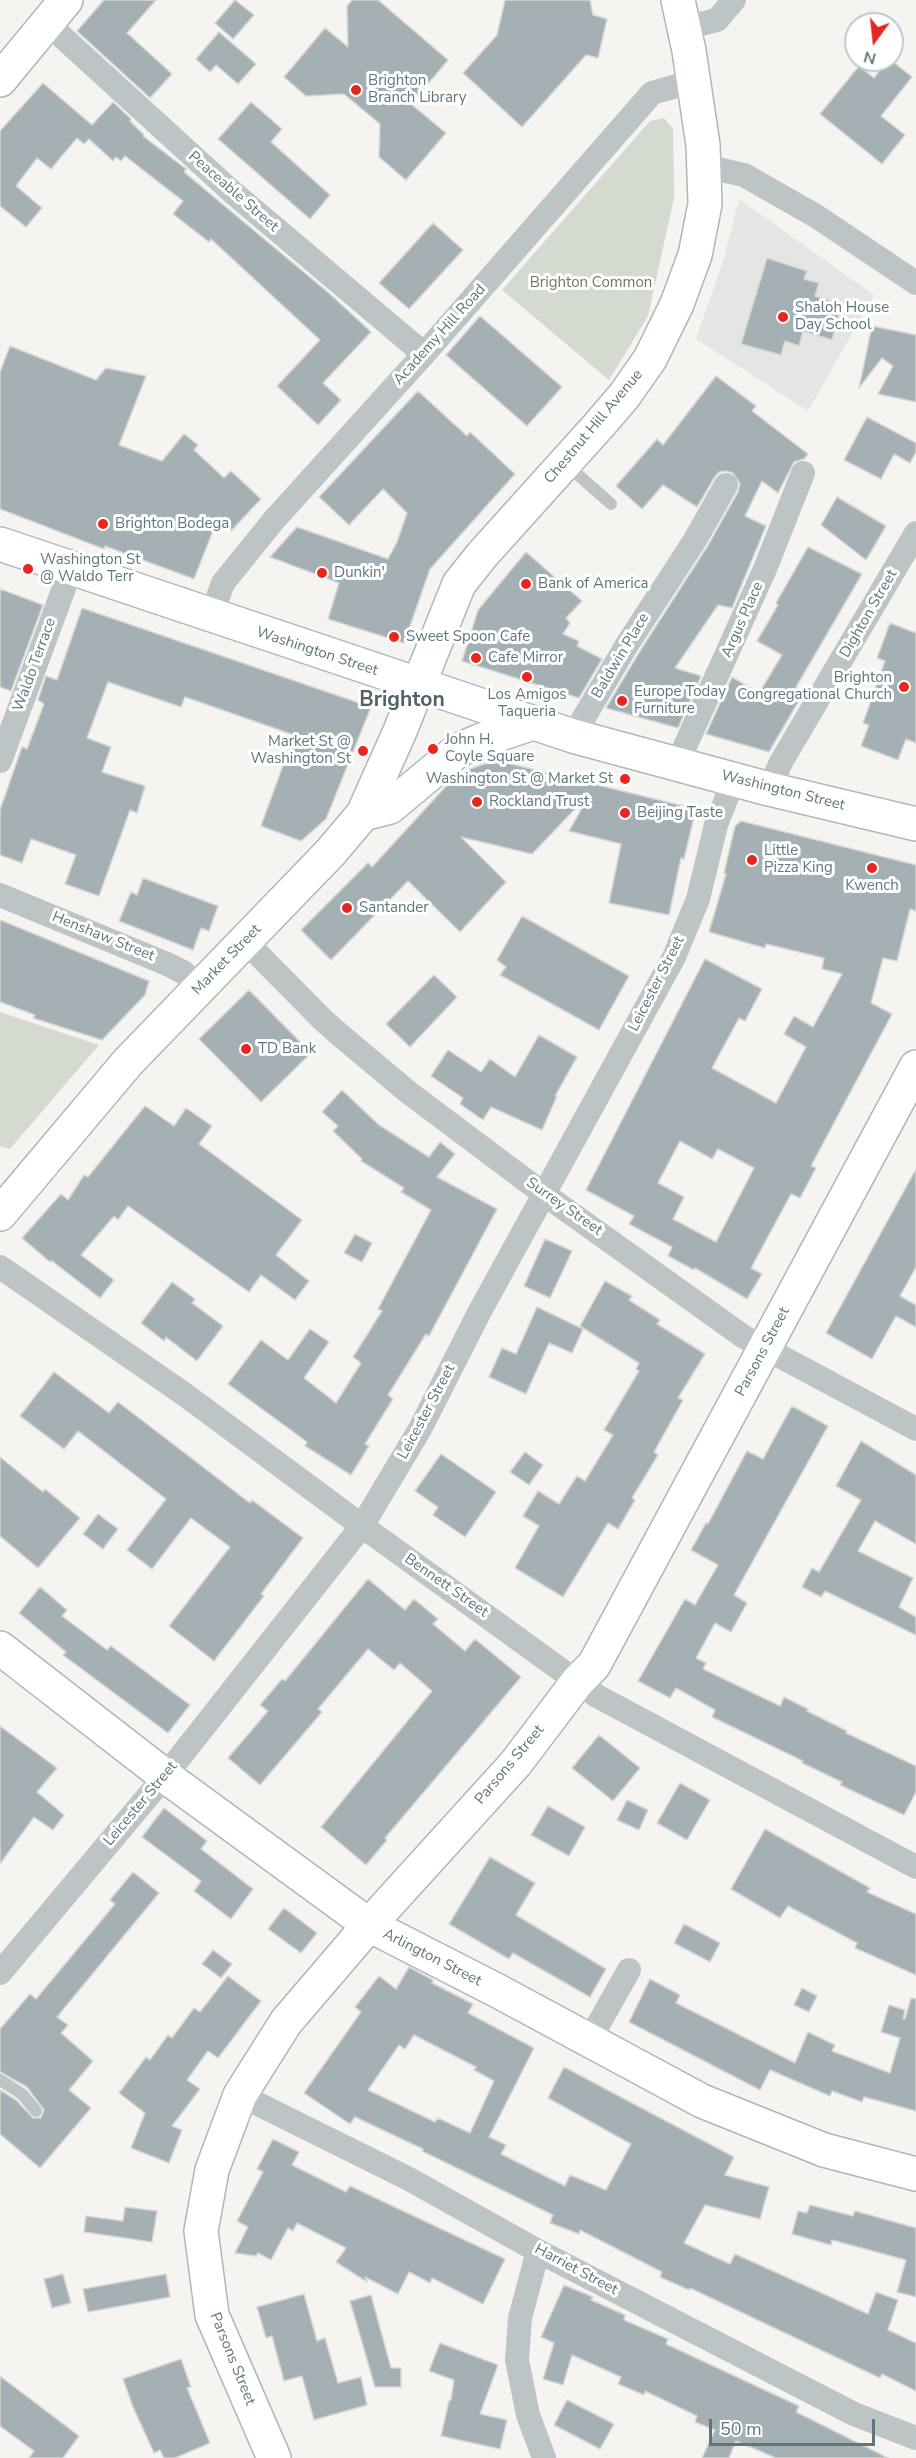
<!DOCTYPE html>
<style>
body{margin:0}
#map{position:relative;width:916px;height:2458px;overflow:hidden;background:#f5f4f1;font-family:"Nunito Sans",sans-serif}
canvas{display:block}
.north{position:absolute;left:844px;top:12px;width:60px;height:60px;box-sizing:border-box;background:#fff;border:2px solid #bfc8cb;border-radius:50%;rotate:195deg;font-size:16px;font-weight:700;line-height:24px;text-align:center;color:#5f767d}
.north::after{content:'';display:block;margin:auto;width:21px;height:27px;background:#e7271f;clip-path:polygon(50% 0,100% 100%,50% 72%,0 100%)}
.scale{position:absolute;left:709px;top:2419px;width:166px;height:27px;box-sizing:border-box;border:3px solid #5f767d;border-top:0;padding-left:8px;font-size:18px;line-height:21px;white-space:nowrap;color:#5f767d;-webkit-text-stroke:4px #fff;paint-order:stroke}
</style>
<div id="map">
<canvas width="916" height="2458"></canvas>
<div class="north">N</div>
<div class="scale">50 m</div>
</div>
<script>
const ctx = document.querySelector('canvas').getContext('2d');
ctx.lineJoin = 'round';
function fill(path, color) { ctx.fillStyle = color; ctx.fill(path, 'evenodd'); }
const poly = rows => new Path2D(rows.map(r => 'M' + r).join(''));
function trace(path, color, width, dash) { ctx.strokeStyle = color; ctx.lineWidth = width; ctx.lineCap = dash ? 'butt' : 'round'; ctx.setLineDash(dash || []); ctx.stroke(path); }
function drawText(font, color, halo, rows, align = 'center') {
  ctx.font = font + ' "Nunito Sans",sans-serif'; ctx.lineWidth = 6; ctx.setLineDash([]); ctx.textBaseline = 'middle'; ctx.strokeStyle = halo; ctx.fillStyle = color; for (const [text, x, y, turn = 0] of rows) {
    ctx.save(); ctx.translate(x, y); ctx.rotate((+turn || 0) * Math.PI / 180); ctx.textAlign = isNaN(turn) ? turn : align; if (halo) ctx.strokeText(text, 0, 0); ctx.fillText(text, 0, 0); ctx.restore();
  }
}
fill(poly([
 [739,199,874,295,808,411,696,339,724,258]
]), '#e5e6e4');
fill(poly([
 [664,118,673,129,674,198,648,316,609,380,502,290,650,121],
 [0,1012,99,1045,10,1149,0,1146]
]), '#d5dad0');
const building = poly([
 [104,0,156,0,127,33,172,74,150,98,77,31,104,0],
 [235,0,254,15,233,39,215,23,235,0],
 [352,0,378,0,448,60,411,104,446,133,406,180,379,157,380,124,344,94,306,96,284,77,325,28,348,47,347,6,352,0],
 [505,0,590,0,593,15,607,19,598,58,586,55,522,127,463,73,497,35,505,0],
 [219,32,256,64,238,84,216,65,210,72,196,59,219,32],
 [888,60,891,60,912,77,881,116,905,135,882,164,820,114,859,66,874,78,888,60],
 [43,83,92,125,113,102,131,119,130,121,144,135,143,136,186,169,184,172,330,294,371,332,323,383,341,400,318,425,277,386,320,340,211,239,209,242,173,214,183,201,125,156,121,161,116,157,113,161,89,139,84,144,77,138,51,169,37,158,16,186,42,208,26,227,0,206,0,131,43,83],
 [251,102,282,129,271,142,330,195,310,219,218,139,251,102],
 [433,223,463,250,409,309,379,283,433,223],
 [767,258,807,271,804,279,819,283,815,296,842,304,832,340,803,331,799,346,785,341,781,355,741,344,767,258],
 [480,316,562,387,527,426,446,355,480,316],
 [872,326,916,335,916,402,878,394,893,366,882,358,859,388,872,326],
 [10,346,96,380,106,368,146,376,119,445,162,461,184,434,198,445,194,450,224,478,231,471,261,499,231,531,218,518,194,579,105,546,104,549,0,509,0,372,10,346],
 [716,376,756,406,752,411,808,454,804,459,794,462,778,493,762,481,745,516,766,526,732,608,718,605,675,668,701,676,678,728,606,708,640,651,707,547,738,492,740,484,733,473,726,471,719,472,714,478,697,507,663,485,642,509,616,486,657,439,663,445,716,376],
 [418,391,467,436,470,432,515,474,430,569,404,643,328,619,339,583,270,557,297,527,388,559,397,542,407,513,383,489,349,525,319,497,418,391],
 [867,417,916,443,916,452,910,463,894,454,881,479,844,460,867,417],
 [837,497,886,526,866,560,821,525,837,497],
 [808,547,862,574,796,687,804,692,769,752,706,734,732,677,759,693,782,655,757,641,778,605,776,603,808,547],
 [526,552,582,601,566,618,570,623,563,634,579,641,577,646,602,659,579,698,462,661,478,610,526,552],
 [0,589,43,605,11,691,0,687,0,589],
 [82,608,371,707,326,819,301,841,261,826,294,735,185,697,181,707,108,682,87,738,111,747,102,772,145,786,137,813,130,810,99,896,65,884,76,855,31,839,22,863,0,855,0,810,22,747,27,749,44,704,38,700,46,676,57,680,82,608],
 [890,623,916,633,916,743,906,739,898,760,861,746,869,725,863,723,885,661,877,658,890,623],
 [503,762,696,809,684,859,681,858,669,915,609,903,621,844,569,831,581,810,577,807,532,854,461,837,506,882,460,932,408,881,331,960,301,930,368,863,372,867,449,783,465,771,484,764,503,762],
 [741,821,916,865,916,911,910,909,897,961,883,958,871,1003,892,1014,811,1166,816,1168,800,1198,791,1194,751,1268,762,1274,747,1299,695,1268,694,1270,668,1256,672,1247,629,1224,634,1216,586,1190,705,959,762,989,745,1021,739,1018,712,1068,776,1103,806,1047,784,1034,794,1016,813,1027,842,974,822,969,824,958,766,944,765,948,709,932,726,874,724,873,735,826,741,821],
 [680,1141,712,1159,718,1149,754,1168,716,1242,673,1219,684,1197,658,1183,680,1141],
 [143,878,218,906,209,931,201,928,193,950,119,921,131,892,137,895,143,878],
 [522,916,629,976,599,1030,500,975,506,967,497,960,522,916],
 [0,920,149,981,145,995,102,1040,33,1018,35,1015,0,1002,0,920],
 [434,975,457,997,410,1047,386,1024,434,975],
 [249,990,311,1053,261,1102,199,1039,249,990],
 [539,1035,577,1057,555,1096,557,1096,542,1130,491,1107,483,1120,460,1104,463,1098,431,1076,448,1050,481,1072,490,1059,515,1077,539,1035],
 [342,1090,379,1125,429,1157,440,1142,455,1154,437,1177,497,1209,429,1336,426,1334,388,1395,393,1399,365,1444,369,1446,351,1475,305,1446,307,1442,228,1384,261,1340,288,1360,310,1329,329,1342,304,1378,336,1403,361,1363,353,1357,382,1311,378,1309,431,1210,401,1192,404,1188,361,1161,362,1159,333,1131,338,1126,322,1112,342,1090],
 [145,1106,174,1126,186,1108,212,1126,199,1144,302,1220,276,1255,309,1281,295,1300,261,1275,249,1292,128,1206,118,1220,114,1216,81,1255,114,1280,100,1298,52,1261,50,1262,22,1238,61,1194,68,1200,84,1175,88,1177,145,1106],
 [916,1169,916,1267,900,1296,916,1305,916,1327,896,1316,872,1359,826,1333,916,1169],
 [355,1234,372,1243,362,1262,344,1253,355,1234],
 [545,1239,572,1251,550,1298,524,1286,545,1239],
 [605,1281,632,1296,629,1300,660,1320,657,1324,705,1354,678,1398,683,1400,654,1452,658,1455,632,1498,635,1500,618,1529,608,1523,563,1597,515,1568,539,1526,523,1516,538,1491,559,1504,577,1476,585,1481,613,1435,604,1430,639,1371,636,1369,639,1363,580,1326,605,1281],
 [172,1282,195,1299,192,1303,223,1326,197,1361,166,1337,164,1341,141,1323,172,1282],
 [537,1307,583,1329,572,1353,549,1343,526,1394,489,1377,502,1348,516,1354,537,1307],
 [54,1372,109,1413,118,1402,250,1503,252,1500,303,1538,261,1594,264,1596,214,1661,169,1626,230,1547,191,1518,152,1569,127,1550,166,1499,78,1431,64,1449,20,1416,54,1372],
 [792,1406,828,1426,734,1595,747,1603,731,1632,715,1623,696,1658,706,1663,703,1669,780,1706,784,1697,808,1709,807,1711,847,1731,846,1733,916,1766,916,1792,904,1815,840,1785,842,1782,802,1763,803,1761,712,1717,715,1710,676,1688,670,1698,638,1681,685,1599,695,1605,718,1565,691,1550,706,1523,708,1524,747,1451,763,1459,792,1406],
 [861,1441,916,1475,916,1544,875,1521,858,1551,913,1578,899,1607,916,1617,916,1635,825,1591,821,1597,802,1587,812,1568,819,1572,861,1500,836,1486,861,1441],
 [525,1452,543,1465,529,1485,510,1472,525,1452],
 [441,1454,496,1492,465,1537,433,1515,438,1507,415,1491,441,1454],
 [0,1457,43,1492,45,1489,80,1518,38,1568,0,1536,0,1457],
 [98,1514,118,1529,103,1549,83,1534,98,1514],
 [368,1579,405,1610,414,1599,438,1619,433,1624,465,1651,475,1639,521,1677,385,1838,387,1840,366,1865,321,1827,432,1691,400,1663,394,1670,368,1649,318,1709,322,1712,260,1785,228,1758,268,1711,260,1705,282,1679,285,1681,368,1579],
 [40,1587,67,1610,62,1616,107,1650,111,1646,190,1705,168,1733,63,1655,66,1652,19,1613,40,1587],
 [0,1726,57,1768,37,1792,64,1815,53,1830,34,1817,0,1864,0,1726],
 [599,1735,640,1768,613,1801,572,1768,599,1735],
 [680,1783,710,1800,687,1840,657,1823,680,1783],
 [627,1800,648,1810,639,1830,617,1820,627,1800],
 [548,1806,585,1827,569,1856,531,1835,548,1806],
 [164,1808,207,1841,201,1849,253,1889,231,1919,194,1891,201,1881,142,1837,164,1808],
 [765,1829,870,1888,867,1892,916,1914,916,1975,855,1948,857,1943,788,1906,780,1918,731,1889,765,1829],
 [490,1857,535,1883,516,1915,606,1969,590,1997,513,1953,509,1959,449,1924,490,1857],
 [133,1872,159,1893,57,2017,68,2025,61,2033,93,2061,69,2090,91,2108,40,2168,0,2134,0,2090,16,2100,33,2118,41,2118,44,2110,27,2087,0,2072,0,2029,30,1994,36,1999,115,1904,110,1900,133,1872],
 [284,1908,317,1933,301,1953,268,1929,284,1908],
 [684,1924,720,1943,710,1962,674,1943,684,1924],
 [213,1950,232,1964,221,1978,202,1964,213,1950],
 [409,1967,433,1980,432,1983,473,2004,468,2013,534,2048,489,2137,506,2145,501,2154,565,2186,570,2175,606,2190,631,2144,548,2098,564,2067,734,2157,725,2175,769,2187,760,2219,705,2205,684,2243,730,2264,735,2254,868,2314,876,2292,898,2300,888,2330,916,2343,916,2391,882,2374,880,2378,690,2288,689,2290,660,2277,662,2272,580,2230,579,2234,550,2223,553,2215,422,2151,423,2149,355,2117,350,2124,304,2093,361,2012,355,2007,379,1976,396,1989,409,1967],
 [414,2035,476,2067,474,2070,494,2081,470,2133,438,2118,435,2122,368,2090,399,2045,405,2049,414,2035],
 [228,1976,261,2001,218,2058,208,2051,187,2080,200,2089,172,2126,182,2130,169,2163,131,2148,145,2113,119,2093,146,2057,150,2060,168,2035,172,2038,194,2008,200,2012,228,1976],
 [650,1979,680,1995,676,2003,795,2063,808,2032,835,2045,832,2051,890,2073,900,2038,881,2032,889,2005,905,2010,903,2019,905,2019,911,1998,916,1999,916,2111,864,2097,862,2102,832,2091,830,2096,770,2070,760,2090,629,2022,650,1979],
 [802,1988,817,1996,809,2012,794,2005,802,1988],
 [273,2139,299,2152,292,2165,346,2192,350,2186,505,2259,483,2304,432,2278,430,2283,409,2272,398,2294,365,2277,367,2282,336,2262,346,2248,297,2223,293,2231,288,2228,271,2260,258,2253,256,2256,235,2253,248,2227,237,2221,263,2172,257,2169,273,2139],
 [810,2205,853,2216,855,2211,916,2228,916,2297,897,2292,906,2260,832,2240,831,2245,792,2234,798,2211,807,2213,810,2205],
 [125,2207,157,2211,152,2242,84,2232,86,2216,123,2221,125,2207],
 [63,2274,71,2303,52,2308,44,2279,63,2274],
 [166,2274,170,2297,88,2312,83,2289,166,2274],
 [564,2285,593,2297,591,2300,625,2315,624,2320,668,2339,666,2344,799,2406,796,2412,888,2458,776,2458,736,2441,729,2458,702,2458,715,2430,695,2422,697,2416,645,2391,644,2395,618,2384,621,2377,572,2355,563,2385,543,2379,554,2343,541,2337,564,2285],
 [304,2294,317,2341,325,2338,338,2383,361,2377,367,2405,314,2420,302,2376,284,2381,272,2336,266,2338,257,2307,304,2294],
 [371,2295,391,2368,401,2368,401,2387,375,2387,350,2301,371,2295],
 [440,2343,498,2365,480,2414,507,2420,500,2449,441,2436,449,2401,451,2400,454,2380,429,2371,440,2343],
 [181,2359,191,2387,187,2388,210,2443,175,2458,164,2458,160,2450,154,2453,133,2407,123,2379,181,2359],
 [0,2376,79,2436,63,2458,29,2458,34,2451,0,2426,0,2376],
 [567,2400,614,2424,600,2449,554,2425,567,2400]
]);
fill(building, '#a4b0b3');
trace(building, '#d6d6d4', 1.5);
const secondary = poly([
 [0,80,66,0],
 [0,1214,128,1062,330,853,363,814,400,731,459,584,482,555,600,424,624,396,650,359,677,304,695,255,705,204,703,145,689,51,678,0],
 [0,1648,165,1776,369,1925,496,1990,702,2101,824,2150,916,2174],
 [274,2458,212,2315,201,2231,212,2170,240,2095,286,2022,369,1925,516,1763,578,1681,594,1665,916,1067]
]);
const primary = poly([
 [0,544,573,736,769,789,916,824],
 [363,814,390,807,457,751,479,741,533,723]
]);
trace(secondary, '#adb6b9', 36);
trace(primary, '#b1b7ba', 36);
trace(poly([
 [567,465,611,504],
 [0,2080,22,2094,36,2111]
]), '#bdc4c6', 12);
trace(poly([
 [47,23,231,191,424,354],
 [684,28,717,20,734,0],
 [704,166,744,175,816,216,916,283],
 [211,616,223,583,274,520,424,354,652,93,694,81],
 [573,736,628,643,695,540,726,485],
 [0,761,71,569],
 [677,764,765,569,803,473],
 [769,789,781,762,916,533],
 [0,895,167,964,183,972,201,987],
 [245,941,322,1019,340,1035,408,1092,544,1194,744,1337,916,1429],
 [0,1267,184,1394,362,1526,597,1696,916,1867],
 [0,1973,165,1776,362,1526,420,1429,480,1311,674,957,698,899,716,825,734,779],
 [589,2041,629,1970],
 [240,2095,409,2179,538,2251,854,2414,916,2438],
 [538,2251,520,2318,517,2360,528,2415,544,2458]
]), '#bdc4c6', 24);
trace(secondary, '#fff', 33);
trace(primary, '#fff', 33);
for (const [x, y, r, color] of [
 [356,90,6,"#e7271f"],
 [783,317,6,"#e7271f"],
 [103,524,6,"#e7271f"],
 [28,569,6,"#e7271f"],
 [322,573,6,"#e7271f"],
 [526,584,6,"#e7271f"],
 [394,637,6,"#e7271f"],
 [476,658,6,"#e7271f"],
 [527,677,6,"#e7271f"],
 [904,687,6,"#e7271f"],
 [622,701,6,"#e7271f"],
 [433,749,6,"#e7271f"],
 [363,751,6,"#e7271f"],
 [625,779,6,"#e7271f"],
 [477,802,6,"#e7271f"],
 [625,813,6,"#e7271f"],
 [752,860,6,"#e7271f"],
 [872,868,6,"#e7271f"],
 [347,908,6,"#e7271f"],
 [246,1049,6,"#e7271f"]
]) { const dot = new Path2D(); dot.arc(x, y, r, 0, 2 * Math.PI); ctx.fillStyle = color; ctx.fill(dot); trace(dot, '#fff', 2); }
drawText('15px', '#5f767d', '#fff', [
 ["Brighton",368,81],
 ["Branch Library",368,98],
 ["Shaloh House",795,308],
 ["Day School",795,325],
 ["Brighton Bodega",115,524],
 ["Washington St",40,560],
 ["@ Waldo Terr",40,577],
 ["Dunkin'",334,573],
 ["Bank of America",538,584],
 ["Sweet Spoon Cafe",406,637],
 ["Cafe Mirror",488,658],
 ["Brighton",892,678,"right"],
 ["Congregational Church",892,695,"right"],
 ["Europe Today",634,692],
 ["Furniture",634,709],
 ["Los Amigos",527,695,"center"],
 ["Taqueria",527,712,"center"],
 ["John H.",445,740],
 ["Coyle Square",445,757],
 ["Market St @",351,742,"right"],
 ["Washington St",351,759,"right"],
 ["Washington St @ Market St",613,779,"right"],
 ["Rockland Trust",489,802],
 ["Beijing Taste",637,813],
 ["Little",764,851],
 ["Pizza King",764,868],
 ["Kwench",872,886,"center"],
 ["Santander",359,908],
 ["TD Bank",258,1049]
], 'left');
drawText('15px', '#5f767d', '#fff', [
 ["Peaceable Street",233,192,41],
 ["Academy Hill Road",440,335,-48],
 ["Chestnut Hill Avenue",594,427,-50],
 ["Dighton Street",869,614,-60],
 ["Argus Place",743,620,-66],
 ["Washington Street",317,652,18],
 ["Baldwin Place",621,656,-59],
 ["Waldo Terrace",35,665,-70],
 ["Washington Street",783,791,14],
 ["Henshaw Street",103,937,22],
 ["Market Street",227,960,-46],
 ["Leicester Street",657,984,-63],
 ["Surrey Street",564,1207,35],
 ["Parsons Street",763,1352,-62],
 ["Leicester Street",427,1412,-62],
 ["Bennett Street",446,1586,35],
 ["Parsons Street",510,1765,-50],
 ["Leicester Street",141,1804,-50],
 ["Arlington Street",432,1958,27],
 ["Harriet Street",576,2270,28],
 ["Parsons Street",232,2359,68]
]);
drawText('15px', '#6b7a62', '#fff', [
 ["Brighton Common",591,283]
]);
drawText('bold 21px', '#516268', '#fff', [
 ["Brighton",402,701]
]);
</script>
